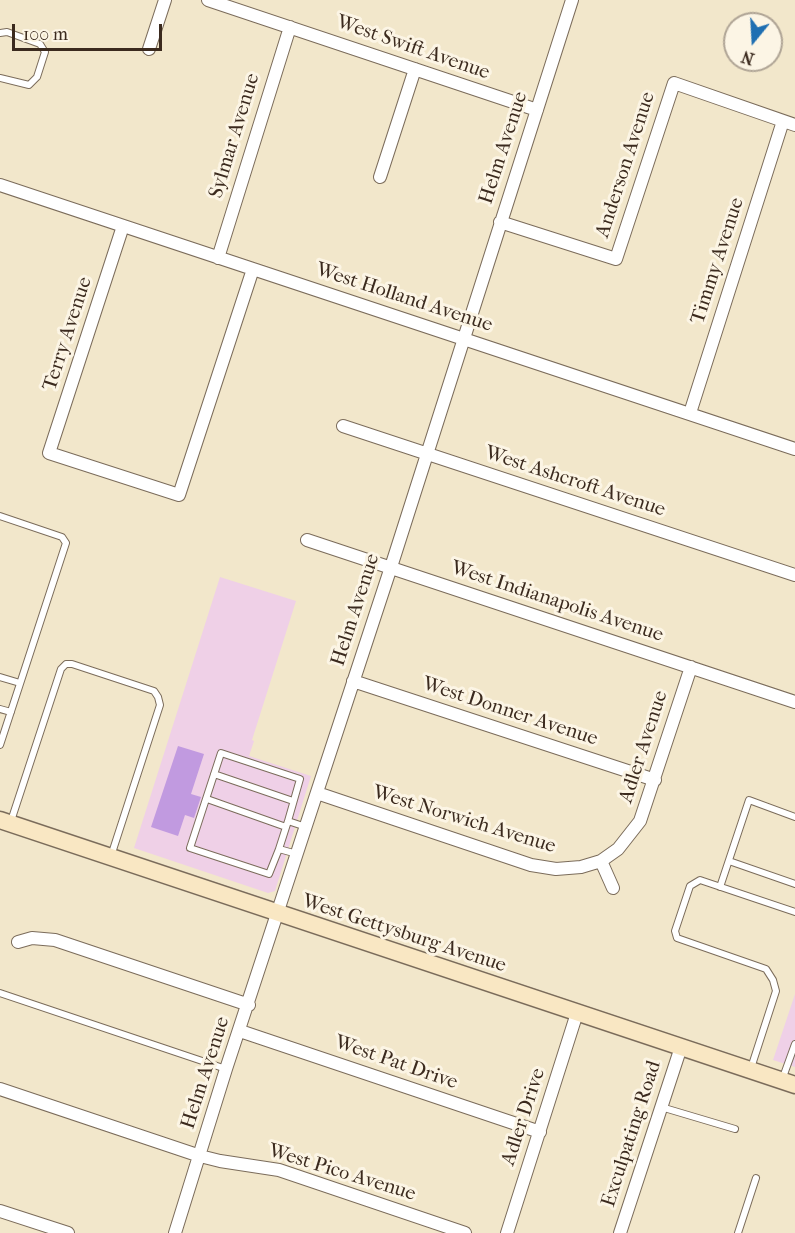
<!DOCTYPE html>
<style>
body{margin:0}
#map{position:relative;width:795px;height:1233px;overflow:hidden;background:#f2e7cb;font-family:"IM FELL French Canon",serif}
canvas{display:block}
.north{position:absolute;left:723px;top:12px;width:60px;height:60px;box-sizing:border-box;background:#fcf5e5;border:2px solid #afa495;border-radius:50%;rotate:198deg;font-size:16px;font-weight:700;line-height:24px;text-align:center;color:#3b2a1e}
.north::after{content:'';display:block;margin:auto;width:21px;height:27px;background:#1f6fb2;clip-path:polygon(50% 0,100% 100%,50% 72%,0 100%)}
.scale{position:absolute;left:12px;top:24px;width:150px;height:27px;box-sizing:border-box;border:3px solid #3b2a1e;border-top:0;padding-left:8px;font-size:18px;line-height:21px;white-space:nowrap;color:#3b2a1e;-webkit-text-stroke:4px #fcf5e5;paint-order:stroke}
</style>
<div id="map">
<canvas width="795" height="1233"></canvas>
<div class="north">N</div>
<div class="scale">100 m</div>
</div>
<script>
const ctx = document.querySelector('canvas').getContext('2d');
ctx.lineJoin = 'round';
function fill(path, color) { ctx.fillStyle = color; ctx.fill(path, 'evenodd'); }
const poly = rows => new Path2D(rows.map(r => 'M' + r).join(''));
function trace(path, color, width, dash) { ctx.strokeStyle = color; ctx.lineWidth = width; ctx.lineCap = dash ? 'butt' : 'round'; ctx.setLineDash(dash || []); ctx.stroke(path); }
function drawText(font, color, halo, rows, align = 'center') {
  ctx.font = font + ' "IM FELL French Canon",serif'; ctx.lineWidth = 6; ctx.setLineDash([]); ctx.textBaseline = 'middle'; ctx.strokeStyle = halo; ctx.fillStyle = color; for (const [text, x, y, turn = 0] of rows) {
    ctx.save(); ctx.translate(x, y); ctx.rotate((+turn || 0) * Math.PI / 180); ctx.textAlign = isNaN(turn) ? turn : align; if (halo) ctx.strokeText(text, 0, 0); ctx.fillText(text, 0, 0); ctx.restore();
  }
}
fill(poly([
 [220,577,296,601,252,740,254,741,249,756,311,776,275,891,268,893,134,848],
 [795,994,795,1067,773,1060]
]), '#efd0e7');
fill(poly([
 [178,746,204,754,191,794,201,797,194,818,185,815,178,836,151,827]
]), '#c19ae0');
const lane = poly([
 [0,33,7,32,40,44,45,52,37,77,29,85,0,78],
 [0,516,62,537,66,543,0,745],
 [0,677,20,683],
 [0,709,11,712],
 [214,774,293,801],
 [207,799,286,827],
 [11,821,61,669,66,664,72,664,154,691,158,697,160,705,111,856],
 [279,849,269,874,190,848,221,753,300,779,288,821],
 [297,854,279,849,288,821,306,827],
 [729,861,795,884],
 [720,887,749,800,795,817],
 [0,993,226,1069],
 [751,1068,776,991,773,980,766,969,677,938,675,931,690,886,700,880,795,912],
 [782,1080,795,1044],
 [661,1107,735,1129],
 [738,1233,756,1178]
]);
const street = poly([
 [208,0,537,110],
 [149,49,165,0],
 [380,177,415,69],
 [0,185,795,449],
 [500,222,616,259,674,83,795,125],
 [123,226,49,453,179,495,253,269],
 [218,258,290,27],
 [690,413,783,121],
 [343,426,795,575],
 [307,540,795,702],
 [353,681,655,780],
 [317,793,531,865,556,869,581,867,601,861,618,849,640,821,691,667],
 [601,861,613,888],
 [18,942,32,938,55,940,249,1005],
 [240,1031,540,1132],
 [0,1089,200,1156,220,1161,279,1170,465,1233],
 [0,1211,68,1233],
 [175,1233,226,1069,391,567,572,0],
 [507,1233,577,1013],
 [620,1233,681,1047]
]);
const secondary = poly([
 [0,820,795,1085]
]);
trace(lane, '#7b6c5b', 8);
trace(street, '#7b6c5b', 14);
trace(secondary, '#7b6c5b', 19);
trace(lane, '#fff', 6);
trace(street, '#fff', 12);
trace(secondary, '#f9e7c3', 16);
drawText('20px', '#3b2a1e', '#fcf5e5', [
 ["West Swift Avenue",413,48,19],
 ["Sylmar Avenue",235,136,-73],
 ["Helm Avenue",504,148,-72],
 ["Anderson Avenue",626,165,-72],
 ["Timmy Avenue",718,261,-72],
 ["West Holland Avenue",404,298,18],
 ["Terry Avenue",68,334,-72],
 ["West Ashcroft Avenue",575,482,18],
 ["West Indianapolis Avenue",557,602,18],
 ["Helm Avenue",356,610,-72],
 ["West Donner Avenue",510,712,18],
 ["Adler Avenue",644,747,-72],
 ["West Norwich Avenue",464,820,17],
 ["West Gettysburg Avenue",404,934,18],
 ["West Pat Drive",396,1063,19],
 ["Helm Avenue",206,1073,-72],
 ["Adler Drive",524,1117,-72],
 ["Exculpating Road",632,1134,-72],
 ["West Pico Avenue",342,1173,17]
]);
</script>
